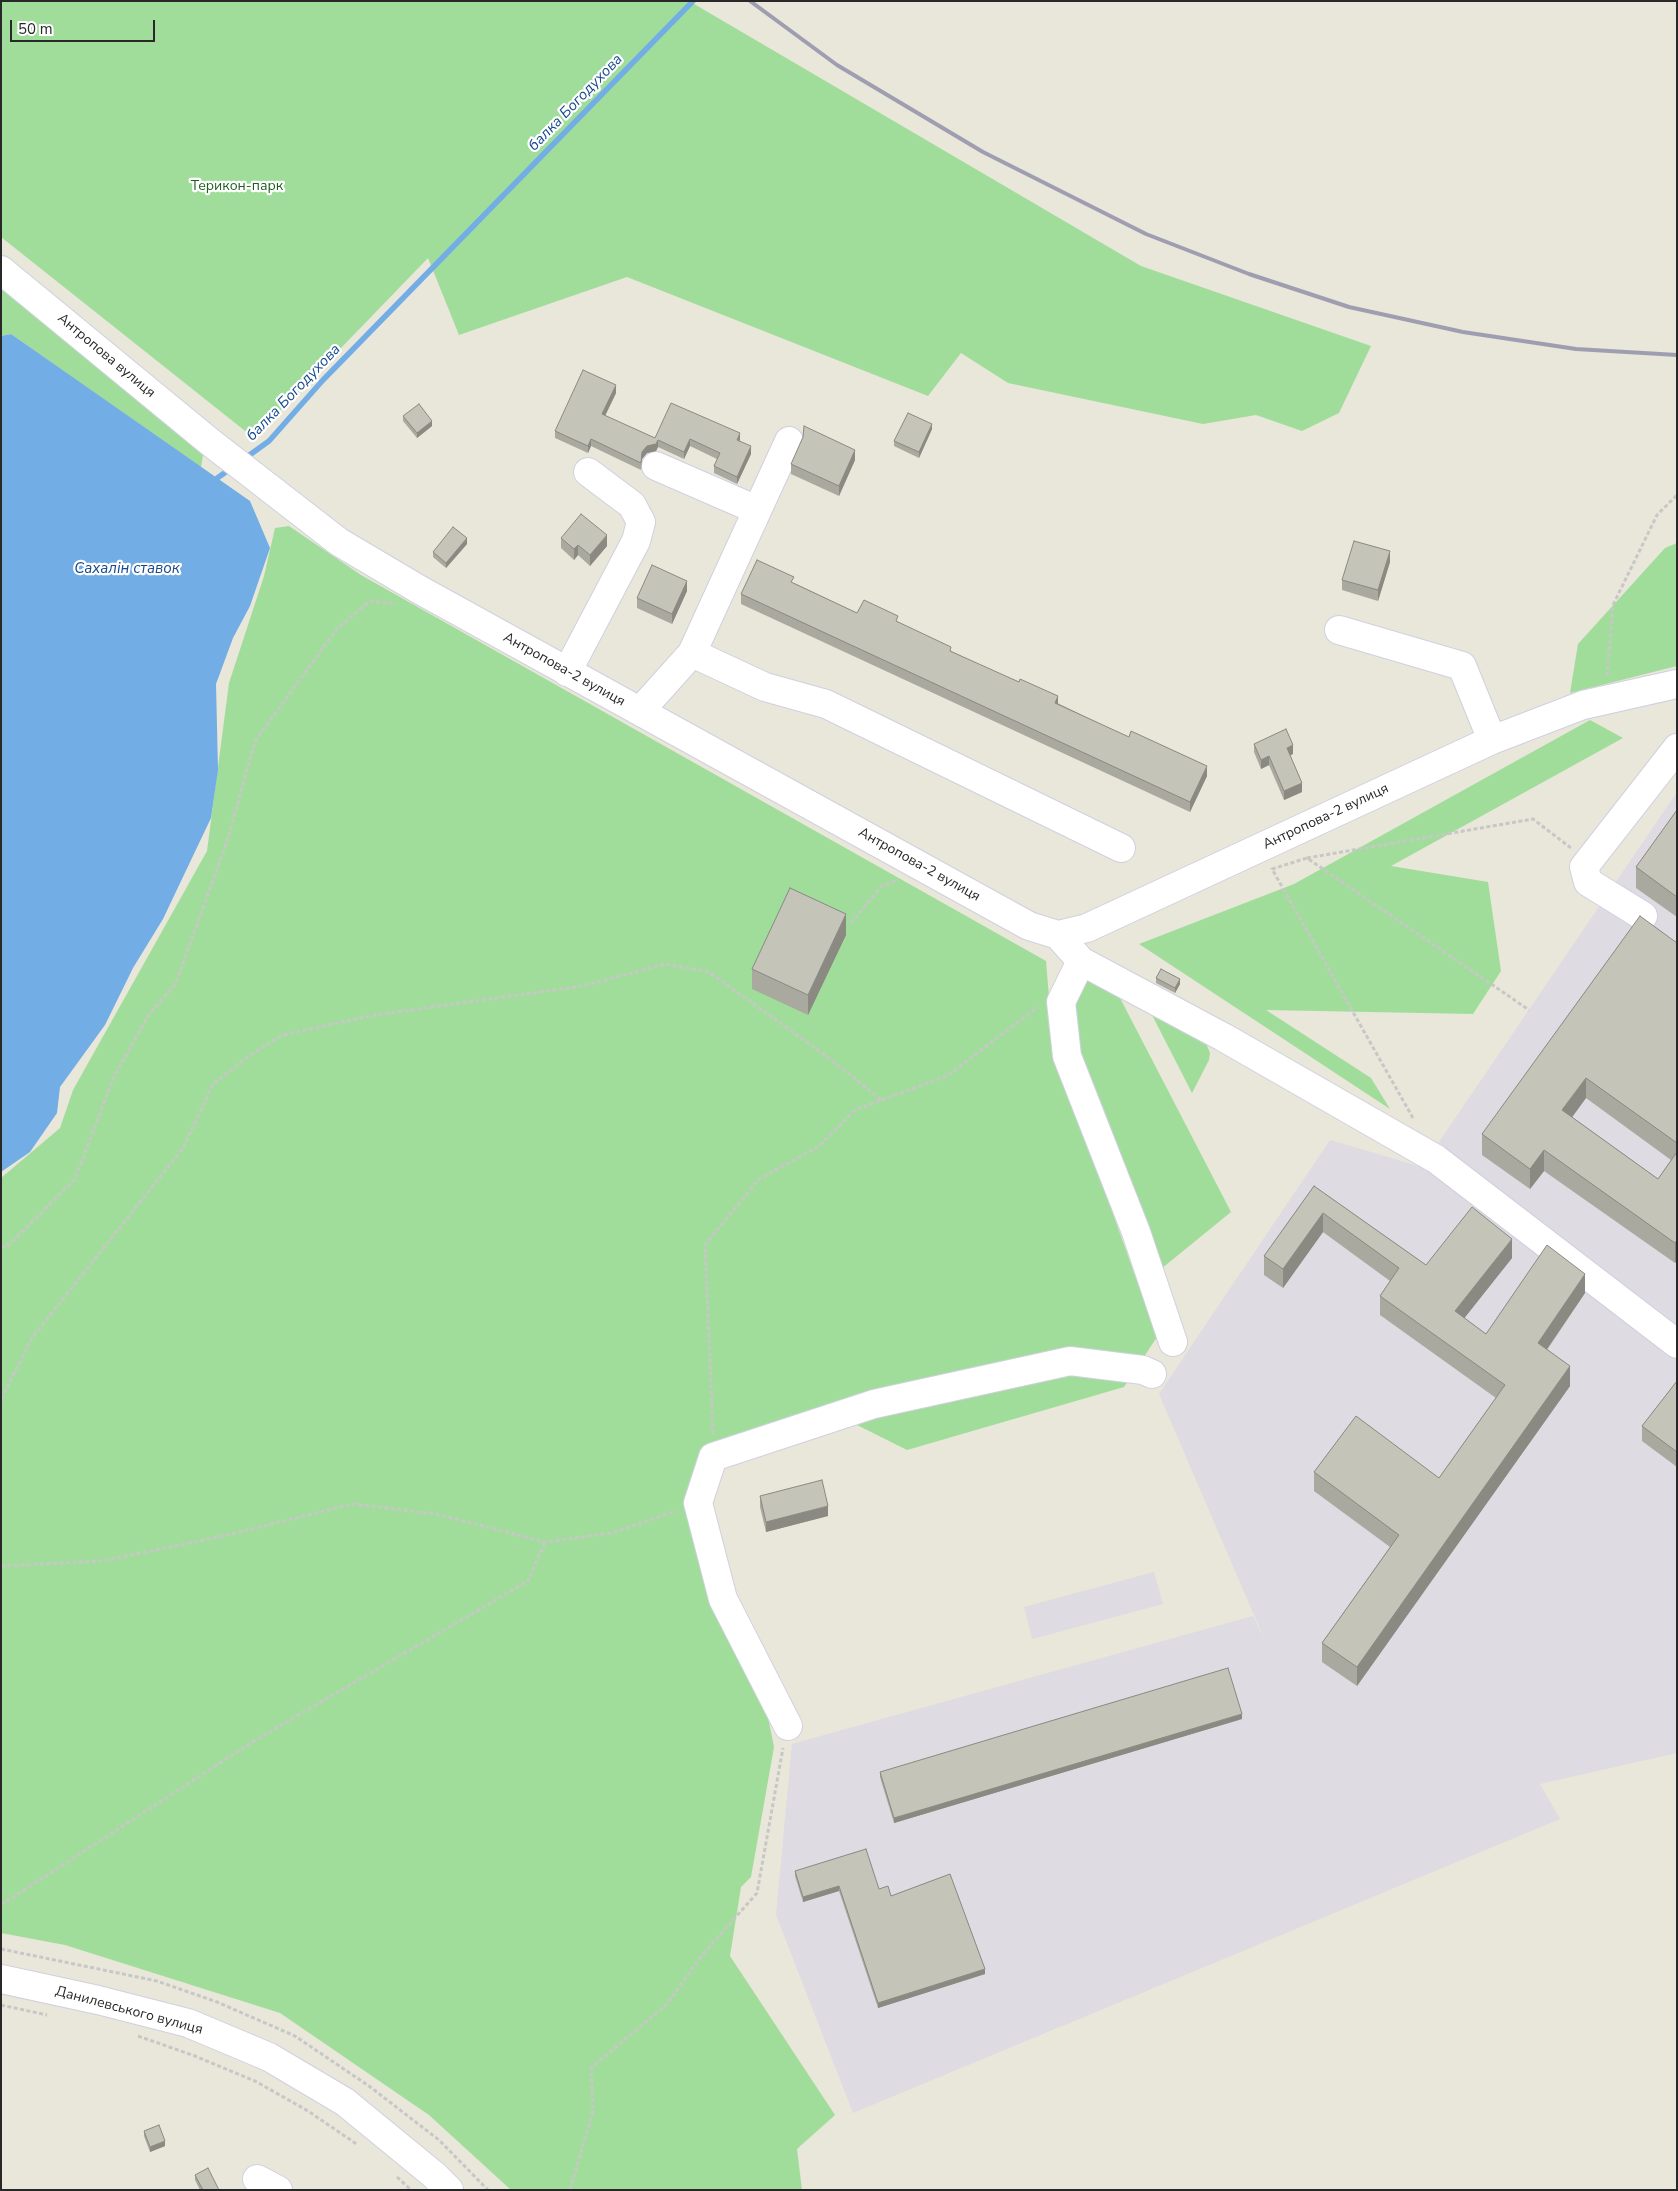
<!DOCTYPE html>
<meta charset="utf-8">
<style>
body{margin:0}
#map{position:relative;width:1678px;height:2191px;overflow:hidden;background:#e9e6da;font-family:"Nunito Sans",sans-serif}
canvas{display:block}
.frame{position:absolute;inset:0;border:2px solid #282828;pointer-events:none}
.scale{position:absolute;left:10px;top:20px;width:145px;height:22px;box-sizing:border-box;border:2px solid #282828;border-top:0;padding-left:6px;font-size:15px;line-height:18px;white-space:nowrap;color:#282828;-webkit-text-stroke:4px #fff;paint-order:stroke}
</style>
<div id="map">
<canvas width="1678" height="2191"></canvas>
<div class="frame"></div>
<div class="scale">50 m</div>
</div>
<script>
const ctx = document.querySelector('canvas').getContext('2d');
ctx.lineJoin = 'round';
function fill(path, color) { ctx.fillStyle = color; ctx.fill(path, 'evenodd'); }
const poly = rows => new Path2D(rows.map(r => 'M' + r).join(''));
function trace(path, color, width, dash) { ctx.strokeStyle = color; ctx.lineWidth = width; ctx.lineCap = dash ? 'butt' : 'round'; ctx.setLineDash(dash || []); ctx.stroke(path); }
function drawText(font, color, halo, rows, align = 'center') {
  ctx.font = font + ' "Nunito Sans",sans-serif'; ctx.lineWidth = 4.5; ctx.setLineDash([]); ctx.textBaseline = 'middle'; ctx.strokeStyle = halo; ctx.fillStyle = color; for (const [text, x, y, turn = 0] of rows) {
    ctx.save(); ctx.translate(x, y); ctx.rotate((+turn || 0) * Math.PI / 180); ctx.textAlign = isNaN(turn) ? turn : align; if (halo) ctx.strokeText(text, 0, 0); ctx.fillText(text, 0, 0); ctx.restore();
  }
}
fill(poly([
 [1677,792,1677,1753,1540,1784,1560,1819,853,2113,776,1915,792,1744,1253,1616,1266,1643,1159,1394,1330,1140,1422,1167],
 [1154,1572,1163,1604,1032,1639,1024,1607]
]), '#dedbe2');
fill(poly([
 [1,1,689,1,1141,266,1371,346,1339,413,1302,431,1256,415,1203,424,1008,383,961,353,928,396,627,277,459,335,428,258,254,438,1,237],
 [1,283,204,448,201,468,11,334,1,336],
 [289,526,361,575,1046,961,1053,1046,1157,1337,1124,1387,907,1450,827,1410,706,1451,687,1510,761,1682,774,1747,751,1877,741,1887,730,1956,835,2115,797,2149,802,2190,511,2190,429,2115,280,2013,65,1945,1,1933,1,1178,60,1128,73,1090,207,851,229,683,264,576,275,528],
 [1677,543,1677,666,1570,693,1578,644,1665,548],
 [1590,720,1623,738,1391,866,1488,882,1501,971,1473,1014,1266,1010,1371,1078,1390,1109,1139,944,1294,884],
 [1083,972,1110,988,1120,998,1231,1212,1161,1269,1069,1024],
 [1151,1013,1205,1041,1210,1053,1209,1060,1192,1093]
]), '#a1dd9a');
fill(poly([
 [11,334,250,501,270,548,250,606,233,638,216,684,218,770,211,818,163,919,133,968,105,1025,60,1087,57,1113,30,1152,1,1172,1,336]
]), '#73ade6');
trace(poly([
 [244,459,269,441,323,380,693,1],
 [214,484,216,479,230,469]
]), '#73ade6', 5.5);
const minor = poly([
 [1,270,210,442,339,542,420,590,1029,926,1058,935,1087,928,1492,740,1583,705,1677,684],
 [656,466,757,510],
 [1339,630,1462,666,1492,740],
 [692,653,765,687,826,704,1121,848],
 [567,672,636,541,641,522,632,505,588,472],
 [640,711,692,653,789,441],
 [1643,916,1588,882,1584,867,1677,748],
 [1058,935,1081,961,1223,1037,1436,1159,1677,1344],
 [1081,961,1061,1002,1067,1056,1136,1232,1173,1342],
 [788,1726,723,1599,698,1503,713,1457,874,1404,1070,1361,1143,1370,1152,1374],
 [1,1979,98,2000,188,2023,269,2057,345,2102,434,2175,449,2190],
 [257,2179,278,2190]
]);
trace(minor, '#d0d0e0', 30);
trace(poly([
 [1607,676,1613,605,1657,515,1677,495],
 [1307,858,1533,819,1571,848],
 [851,923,882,886,898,880],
 [1413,1118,1272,869,1307,858,1529,1010],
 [1,1248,10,1244,75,1179,113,1079,149,1014,175,985,227,842,255,741,337,629,370,601,396,604],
 [1,1399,32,1338,183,1148,213,1084,250,1055,282,1035,375,1015,583,986,665,964,709,972,822,1053,882,1100],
 [713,1434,705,1245,759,1179,818,1147,855,1110,947,1076,1038,1007],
 [1,1566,102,1561,223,1536,352,1504,436,1514,545,1542,612,1533,676,1511],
 [1,1905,254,1741,528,1581,545,1542],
 [1,1949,157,1981,217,2002,295,2036,369,2086,439,2140,488,2190],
 [1,2005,47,2015],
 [138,2036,195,2056,255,2081,308,2111,358,2145],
 [397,2177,411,2190],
 [570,2190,593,2111,591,2068,666,2005,703,1954,757,1893,783,1748]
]), '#c7c7c7', 3, [4, 2.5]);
trace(minor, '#fff', 28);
trace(poly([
 [750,1,837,65,983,152,1146,234,1249,274,1349,307,1463,332,1576,349,1677,355]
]), '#9f9eb1', 4);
fill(poly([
 [616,393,605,416,655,438,740,440,739,441,751,454,737,484,714,473,714,466,717,459,690,446,684,459,658,447,656,451,647,453,642,459,641,470,591,446,588,453,555,438,555,431],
 [403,416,432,426,417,438,403,421],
 [932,429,919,458,894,446,894,441],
 [855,460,839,496,791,474,791,464],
 [561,538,607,546,590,566,578,555,574,560,561,548],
 [467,544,446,568,433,557,433,552],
 [1390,562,1378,601,1342,590,1342,580],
 [794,583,857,613,898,622,951,651,1207,776,1190,812,741,604,741,594],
 [687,591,672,624,637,608,637,598],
 [1254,744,1293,754,1290,755,1302,792,1284,800,1269,765,1261,769,1254,752],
 [1677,810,1677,917,1636,888,1636,867],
 [846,935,808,1015,752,989,752,969],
 [1677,943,1677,1260,1675,1263,1544,1171,1530,1189,1482,1155,1482,1134],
 [1586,1098,1671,1160,1658,1179,1572,1117],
 [1156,978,1180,984,1175,993,1156,983],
 [1314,1186,1426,1265,1512,1258,1464,1318,1486,1334,1585,1293,1547,1350,1570,1386,1357,1686,1322,1662,1322,1643,1390,1547,1314,1491,1314,1472,1439,1478,1496,1398,1380,1315,1380,1296,1390,1281,1323,1232,1283,1288,1264,1275,1264,1256],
 [1677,1381,1677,1467,1642,1441,1642,1426],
 [760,1496,828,1516,766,1532,760,1507],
 [1242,1719,894,1823,880,1777,880,1772],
 [795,1871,879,1889,891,1896,985,1974,878,2008,839,1891,803,1902,795,1876],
 [144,2131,165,2146,150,2152,144,2136],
 [195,2175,219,2190,200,2190,195,2180]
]), '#a9a99f');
fill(poly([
 [616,385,616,393,602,422,602,414],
 [432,421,432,426,417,438,417,433],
 [932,424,932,429,919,458,919,452],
 [740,433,740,440,737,447,737,440],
 [591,439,591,446,588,453,588,446],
 [690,439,690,446,684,459,684,452],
 [658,440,658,447,656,451,647,453,642,459,641,470,642,452,647,446],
 [751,446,751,454,737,484,737,477],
 [855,450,855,460,839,496,839,486],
 [607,535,607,546,590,566,590,555],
 [467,538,467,544,446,568,446,563],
 [578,545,578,555,574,560,574,549],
 [1390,551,1390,562,1378,601,1378,590],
 [687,581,687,591,672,624,672,614],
 [1058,696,1058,706,1055,703],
 [1293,745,1293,754,1287,757,1287,748],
 [1269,756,1269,765,1261,769,1261,760],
 [1207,766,1207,776,1190,812,1190,802],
 [1302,783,1302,792,1284,800,1284,791],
 [846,914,846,935,808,1015,808,995],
 [1180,979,1180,984,1175,993,1175,988],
 [1586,1078,1586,1098,1562,1131,1562,1110],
 [1544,1150,1544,1171,1530,1189,1530,1169],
 [1323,1213,1323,1232,1283,1288,1283,1269],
 [1512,1239,1512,1258,1455,1330,1455,1311],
 [1677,1240,1677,1260,1675,1263,1675,1243],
 [1585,1274,1585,1293,1538,1362,1538,1343],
 [1570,1366,1570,1386,1357,1686,1357,1667],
 [828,1506,828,1516,766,1532,766,1522],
 [1242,1714,1242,1719,894,1823,894,1818],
 [839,1886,839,1891,803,1902,803,1897],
 [985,1969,985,1974,878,2008,878,2003],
 [165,2141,165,2146,150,2152,150,2147]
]), '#8a8982');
const building = poly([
 [583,370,616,385,602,414,655,438,671,403,740,433,737,440,751,446,737,477,714,466,720,453,690,439,684,452,658,440,656,444,647,446,642,452,641,463,591,439,588,446,555,431,583,370],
 [419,404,432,421,417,433,403,416,419,404],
 [908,413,932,424,919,452,894,441,908,413],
 [804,426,855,450,839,486,791,464,803,437,804,426],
 [581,514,607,535,590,555,578,545,574,549,561,538,581,514],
 [453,527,467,538,446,563,433,552,453,527],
 [1354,541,1390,551,1378,590,1342,580,1354,541],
 [757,560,794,577,791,582,857,613,864,600,898,616,896,621,951,647,950,651,1019,682,1020,679,1058,696,1055,703,1129,737,1131,731,1207,766,1190,802,741,594,757,560],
 [652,565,687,581,672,614,637,598,652,565],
 [1286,729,1293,745,1287,748,1302,783,1284,791,1269,756,1261,760,1254,744,1286,729],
 [1677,810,1677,897,1636,867,1677,810],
 [790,888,846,914,808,995,752,969,790,888],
 [1640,916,1677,943,1677,1143,1586,1078,1562,1110,1658,1179,1677,1152,1677,1240,1675,1243,1544,1150,1530,1169,1482,1134,1640,916],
 [1161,969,1180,979,1175,988,1156,978,1161,969],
 [1314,1186,1426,1265,1472,1207,1512,1239,1455,1311,1486,1334,1547,1245,1585,1274,1538,1343,1570,1366,1357,1667,1322,1643,1399,1535,1314,1472,1356,1416,1439,1478,1505,1385,1380,1296,1399,1268,1323,1213,1283,1269,1264,1256,1314,1186],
 [1677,1381,1677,1452,1642,1426,1677,1381],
 [822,1480,828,1506,766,1522,760,1496,822,1480],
 [1228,1668,1242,1714,894,1818,880,1772,1228,1668],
 [866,1849,879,1889,888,1886,891,1896,950,1874,985,1969,878,2003,839,1886,803,1897,795,1871,866,1849],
 [159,2125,165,2141,150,2147,144,2131,159,2125],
 [208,2168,219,2190,203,2190,195,2175,208,2168]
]);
fill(building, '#c5c4b9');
trace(building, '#8a8982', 1);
drawText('14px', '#1e5f1f', '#fff', [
 ["Терикон-парк",237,187]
]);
drawText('14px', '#282828', '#fff', [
 ["Антропова вулиця",106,356,40],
 ["Антропова-2 вулиця",564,670,29],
 ["Антропова-2 вулиця",1326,817,-25],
 ["Антропова-2 вулиця",919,865,29],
 ["Данилевського вулиця",129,2011,15]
]);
drawText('italic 15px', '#16498e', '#fff', [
 ["балка Богодухова",576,103,-46],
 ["балка Богодухова",294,393,-46],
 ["Сахалін ставок",127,569]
]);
</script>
